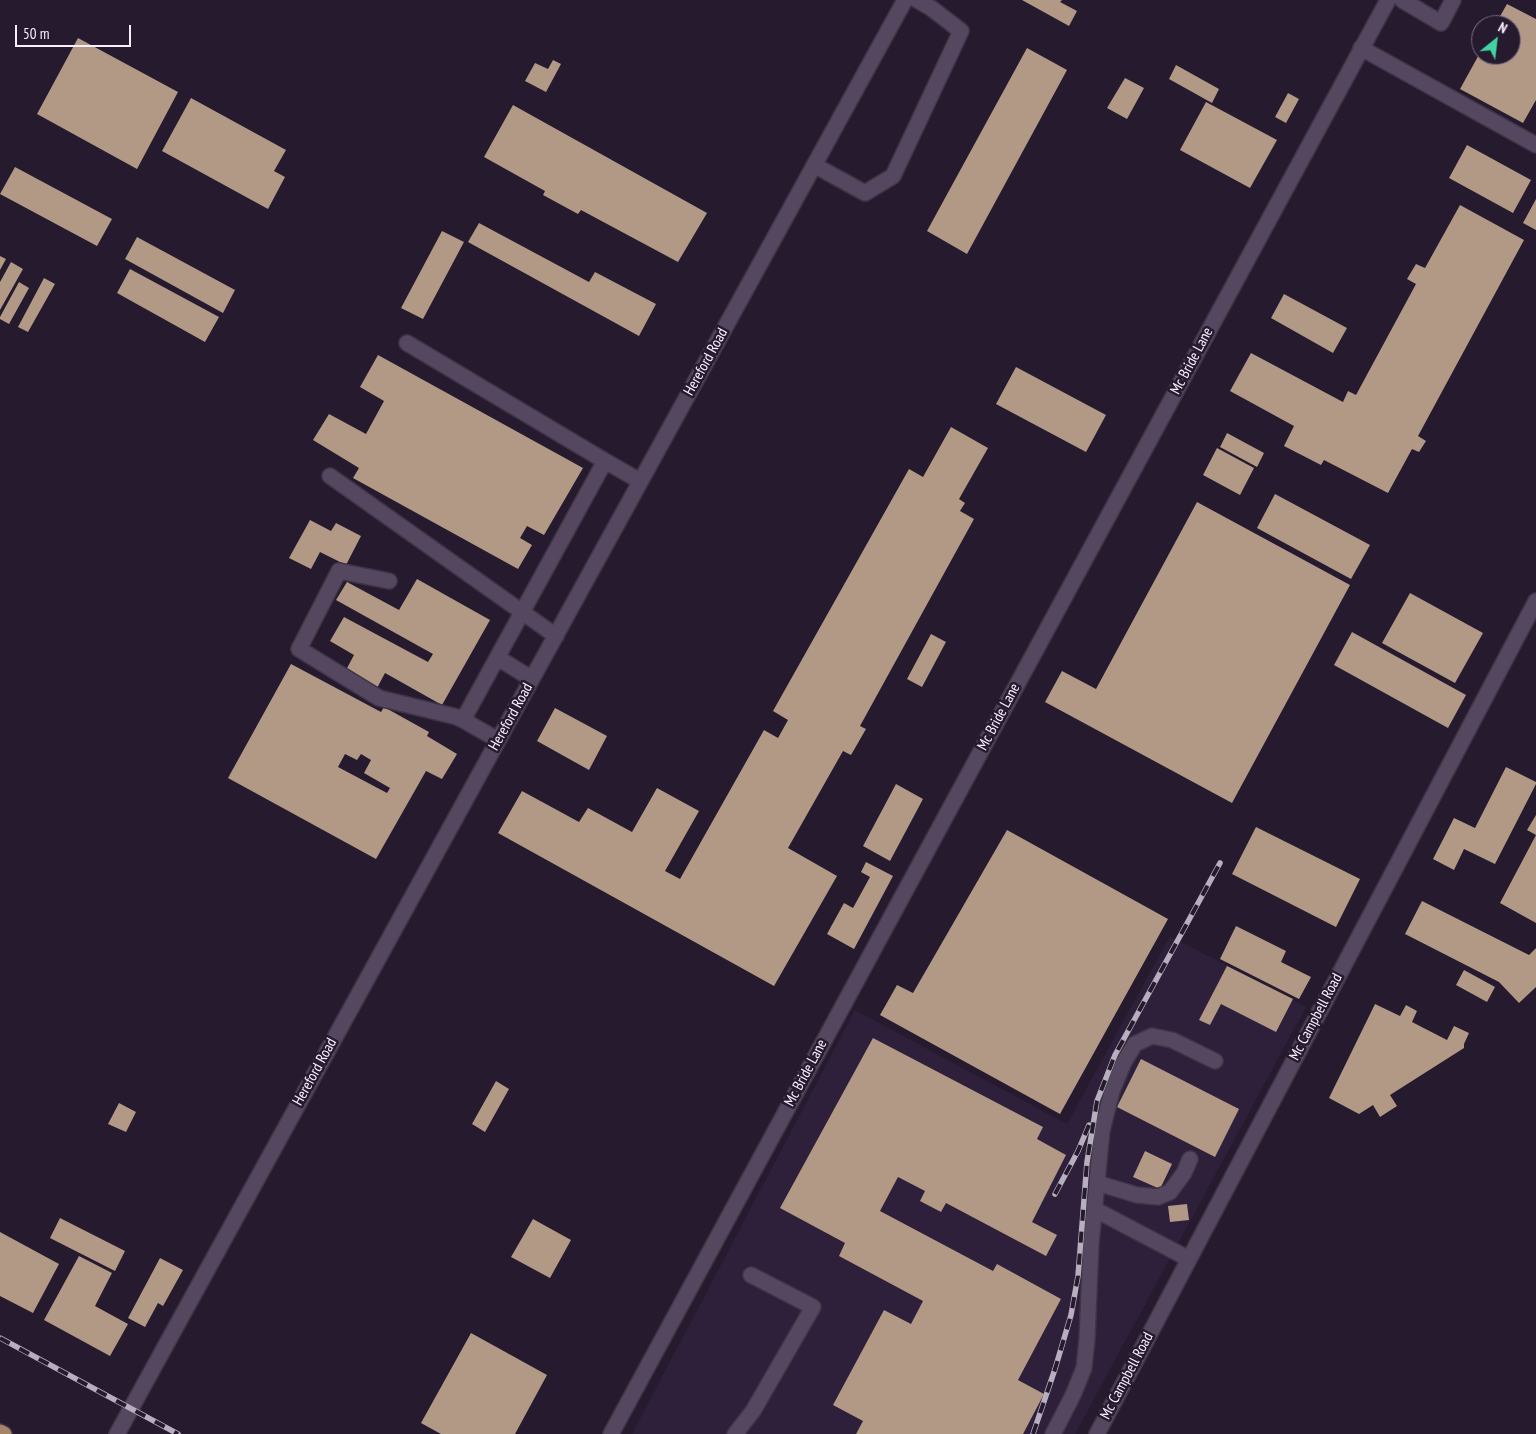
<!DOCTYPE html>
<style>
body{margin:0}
#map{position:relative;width:1536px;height:1434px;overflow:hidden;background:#261a2f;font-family:"PT Sans Narrow",sans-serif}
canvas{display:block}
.north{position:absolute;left:1471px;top:15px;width:50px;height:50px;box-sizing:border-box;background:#261a2f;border:1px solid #7a7082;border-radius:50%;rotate:29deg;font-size:14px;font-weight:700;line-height:20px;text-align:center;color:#f7f0fe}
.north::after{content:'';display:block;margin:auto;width:18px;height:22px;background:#41d4a1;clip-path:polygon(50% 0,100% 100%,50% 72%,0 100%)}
.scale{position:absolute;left:15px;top:25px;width:116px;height:22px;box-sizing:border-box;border:2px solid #f7f0fe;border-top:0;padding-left:6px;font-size:15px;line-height:18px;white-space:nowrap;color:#f7f0fe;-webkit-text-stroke:4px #261a2f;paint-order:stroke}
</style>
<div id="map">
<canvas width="1536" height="1434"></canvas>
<div class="north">N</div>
<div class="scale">50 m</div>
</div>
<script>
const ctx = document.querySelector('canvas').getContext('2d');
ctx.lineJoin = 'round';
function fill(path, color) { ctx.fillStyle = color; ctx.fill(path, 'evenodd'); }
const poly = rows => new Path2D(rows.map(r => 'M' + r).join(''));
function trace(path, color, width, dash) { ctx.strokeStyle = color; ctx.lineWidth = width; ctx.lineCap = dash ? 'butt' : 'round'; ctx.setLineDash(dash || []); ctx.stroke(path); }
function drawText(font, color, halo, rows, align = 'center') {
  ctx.font = font + ' "PT Sans Narrow",sans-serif'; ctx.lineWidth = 5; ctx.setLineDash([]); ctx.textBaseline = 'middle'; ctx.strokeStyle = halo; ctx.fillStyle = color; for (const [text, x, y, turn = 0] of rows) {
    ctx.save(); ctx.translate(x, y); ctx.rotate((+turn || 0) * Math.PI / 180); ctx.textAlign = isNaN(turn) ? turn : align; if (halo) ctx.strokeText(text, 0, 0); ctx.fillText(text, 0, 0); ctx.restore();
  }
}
fill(poly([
 [1170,936,1306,1007,1075,1434,632,1434,855,1010,1067,1124]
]), '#2e1f3a');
fill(poly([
 [1022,0,1062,0,1060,2,1077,11,1069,26],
 [1507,4,1536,19,1536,100,1523,123,1460,89,1481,51,1481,55,1511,55,1511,25,1495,25],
 [78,38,178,92,137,169,37,114],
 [1027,48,1067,70,967,254,927,231],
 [553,60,561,64,546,92,525,81,535,63,548,69],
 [1176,65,1219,89,1212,103,1169,79],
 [1125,78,1144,88,1127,119,1107,108],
 [1288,93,1299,99,1286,123,1275,117],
 [191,98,286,150,274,171,285,177,268,209,162,151],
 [1206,102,1277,140,1250,188,1180,150],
 [513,105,707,213,678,262,581,210,578,214,543,195,545,191,484,157],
 [1467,145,1531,180,1513,213,1449,178],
 [15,167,112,219,97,246,0,194],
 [1536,199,1536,230,1523,223],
 [1460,205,1524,240,1418,436,1426,441,1419,452,1412,449,1388,493,1324,460,1321,465,1284,446,1294,426,1230,391,1251,353,1343,402,1348,391,1356,395,1416,284,1407,279,1416,264,1425,268],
 [479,223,589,282,595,272,656,304,639,336,468,242],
 [442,231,464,242,423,319,401,308],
 [137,237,235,290,223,313,125,259],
 [0,256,6,259,0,270],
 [11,262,23,269,0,310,0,282],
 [130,269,219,317,205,342,117,293],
 [44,278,55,284,28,332,18,327],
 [19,282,29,288,9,324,0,319,0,317],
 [1284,294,1347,328,1333,353,1271,318],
 [378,355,583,468,544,535,527,526,520,538,532,545,518,569,353,478,359,468,313,440,329,414,366,434,384,401,360,387],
 [1016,367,1106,415,1086,452,996,404],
 [951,427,988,448,959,499,965,503,960,511,974,519,860,726,866,729,851,755,843,751,788,848,837,876,774,986,498,833,522,791,579,822,588,808,632,832,657,788,699,811,665,871,680,879,764,730,778,738,788,720,773,711,909,469,923,477],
 [1227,433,1264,453,1257,467,1220,447],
 [1217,448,1254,468,1240,495,1203,475],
 [1275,494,1370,545,1351,579,1257,528],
 [1197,502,1350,585,1232,803,1045,702,1062,671,1096,689],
 [310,520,331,531,336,523,361,536,346,565,320,552,311,569,289,558],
 [417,579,490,620,442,705,385,673,377,688,346,670,354,655,330,641,344,617,428,662,433,654,336,600,347,582,399,610],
 [1410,593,1483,633,1455,683,1382,643],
 [1352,632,1466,695,1448,728,1334,665],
 [931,634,946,642,922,687,907,679],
 [291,664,381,712,384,707,429,732,427,736,457,754,442,779,426,771,376,859,228,778],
 [345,754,357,760,361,754,371,760,364,773,390,788,387,793,338,767],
 [555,708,607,736,589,770,537,741],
 [1506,767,1536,782,1536,784,1495,864,1464,849,1454,870,1433,859,1454,818,1475,828],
 [896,784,923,799,890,861,863,846],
 [1536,815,1536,923,1500,903,1536,835,1527,830],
 [1256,827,1360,879,1336,927,1232,874],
 [1007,830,1168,919,1060,1114,880,1015,897,985,913,993],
 [866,862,893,876,854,949,827,934,844,903,853,908,870,877,861,872],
 [1422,901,1529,955,1536,948,1536,987,1519,1003,1499,982,1405,934],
 [1236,926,1286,951,1281,962,1311,977,1299,999,1220,959],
 [1227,966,1293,999,1276,1032,1221,1004,1210,1025,1199,1020],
 [1464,970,1495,987,1487,1002,1456,985],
 [1375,1004,1400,1016,1406,1005,1417,1011,1412,1022,1447,1040,1454,1026,1469,1033,1464,1044,1464,1048,1390,1095,1397,1106,1380,1117,1373,1105,1359,1114,1329,1098],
 [873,1038,1043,1127,1037,1139,1066,1155,1032,1222,1057,1235,1046,1256,946,1203,941,1212,920,1201,925,1191,898,1177,880,1211,993,1271,997,1264,1061,1299,1018,1380,1044,1394,1023,1434,856,1434,863,1421,833,1405,884,1310,911,1324,923,1301,839,1256,845,1243,780,1208],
 [1141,1059,1239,1109,1215,1157,1117,1107],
 [496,1081,509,1089,485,1132,472,1124],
 [119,1103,136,1112,126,1132,108,1124],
 [1145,1151,1172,1164,1160,1189,1133,1177],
 [1187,1204,1189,1220,1170,1222,1168,1206],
 [60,1218,125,1251,115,1271,50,1238],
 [533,1219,571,1240,550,1278,511,1257],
 [0,1232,59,1264,33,1313,0,1296],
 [79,1256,112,1273,95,1306,128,1324,110,1356,44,1320],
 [160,1258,183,1270,163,1306,158,1303,145,1327,128,1318],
 [471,1333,547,1375,515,1434,441,1434,421,1423]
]), '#b19985');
const minor = poly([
 [1402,0,1441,23,1453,0],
 [1361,48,1536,145],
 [814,165,865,193,893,176,961,31,931,8,917,0],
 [407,343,605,461],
 [330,476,556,636],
 [389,581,339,571,299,649,379,698,457,717,463,720],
 [498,658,532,679],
 [498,740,463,720,605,461,640,481],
 [1097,1183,1137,1195,1158,1197,1170,1192,1184,1173,1190,1159],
 [1094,1209,1189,1259],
 [117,1434,905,0],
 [611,1434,1388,0],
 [735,1434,753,1411,813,1307,751,1275],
 [1053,1434,1073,1395,1084,1368,1087,1339,1091,1244,1102,1131,1112,1091,1124,1062,1135,1044,1152,1036,1172,1040,1215,1061],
 [1097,1434,1536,601]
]);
const major = poly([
 [0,1432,4,1434]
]);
trace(minor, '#3d3445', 18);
trace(major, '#3d3445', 18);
trace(minor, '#54475f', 15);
trace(major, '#a68469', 15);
const rail = poly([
 [1055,1194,1078,1151,1089,1125],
 [0,1338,178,1434],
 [1033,1434,1055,1369,1071,1315,1078,1276,1087,1162,1097,1101,1115,1055,1220,863]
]);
trace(rail, '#b7afbf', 5.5);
trace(rail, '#261a2f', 4, [11]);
drawText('15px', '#f7f0fe', '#261a2f', [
 ["Mc Bride Lane",1192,361,-62],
 ["Hereford Road",706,362,-61],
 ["Hereford Road",511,717,-61],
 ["Mc Bride Lane",999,717,-62],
 ["Mc Campbell Road",1316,1017,-62],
 ["Hereford Road",315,1072,-61],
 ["Mc Bride Lane",806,1073,-62],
 ["Mc Campbell Road",1127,1376,-62]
]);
</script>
